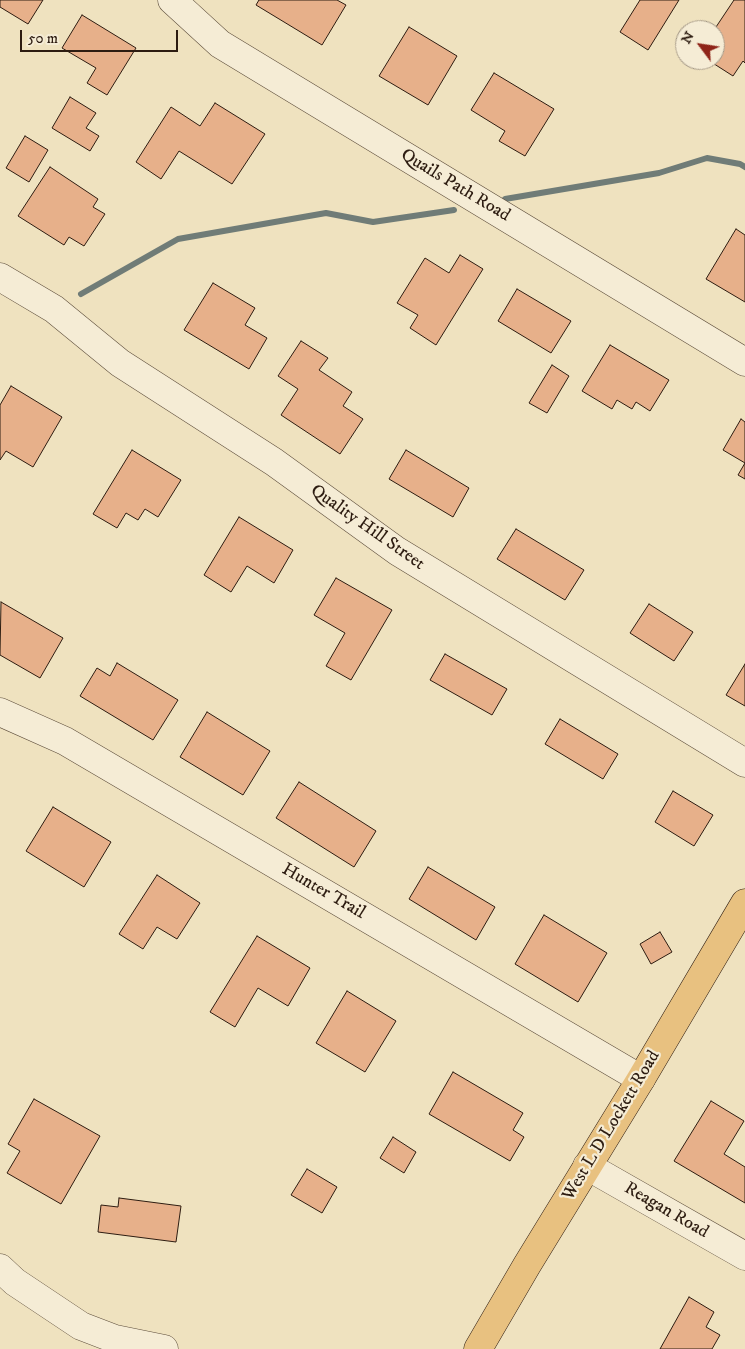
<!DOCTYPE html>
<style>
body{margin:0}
#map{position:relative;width:745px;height:1349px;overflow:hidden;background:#efe2bf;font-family:"IM FELL DW Pica",serif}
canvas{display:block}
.north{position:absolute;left:675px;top:20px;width:50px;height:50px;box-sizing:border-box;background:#f5ecd5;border:1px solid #a59987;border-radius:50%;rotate:301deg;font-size:14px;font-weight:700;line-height:20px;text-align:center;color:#2d1c11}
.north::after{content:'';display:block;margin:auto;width:18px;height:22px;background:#8f2418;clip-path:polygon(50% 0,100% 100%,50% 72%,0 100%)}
.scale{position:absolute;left:20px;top:30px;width:158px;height:22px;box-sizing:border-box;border:2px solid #2d1c11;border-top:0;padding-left:6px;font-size:15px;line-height:18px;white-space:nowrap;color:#2d1c11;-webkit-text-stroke:4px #f5ecd5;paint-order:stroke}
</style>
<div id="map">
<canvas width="745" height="1349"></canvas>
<div class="north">N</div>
<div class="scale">50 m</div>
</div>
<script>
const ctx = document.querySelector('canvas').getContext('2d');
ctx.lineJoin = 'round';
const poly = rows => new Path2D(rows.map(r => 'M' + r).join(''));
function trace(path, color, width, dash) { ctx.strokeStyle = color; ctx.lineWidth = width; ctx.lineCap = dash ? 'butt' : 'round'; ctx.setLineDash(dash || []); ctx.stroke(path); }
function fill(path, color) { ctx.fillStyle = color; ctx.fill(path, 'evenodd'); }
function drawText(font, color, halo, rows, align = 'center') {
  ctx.font = font + ' "IM FELL DW Pica",serif'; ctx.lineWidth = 4.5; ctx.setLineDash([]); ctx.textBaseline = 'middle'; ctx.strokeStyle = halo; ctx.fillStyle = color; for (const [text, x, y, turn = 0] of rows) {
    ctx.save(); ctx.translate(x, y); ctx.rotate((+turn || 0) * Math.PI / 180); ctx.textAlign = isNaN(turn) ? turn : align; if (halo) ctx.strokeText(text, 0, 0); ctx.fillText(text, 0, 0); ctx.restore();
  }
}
trace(poly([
 [505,199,659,173,707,158,740,164,745,167],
 [81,294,178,239,326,213,373,222,454,210]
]), '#707c77', 6);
const building = poly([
 [0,0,43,0,28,24,0,7,0,0],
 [259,0,337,0,346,5,322,45,256,5,259,0],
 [640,0,679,0,648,50,620,32,640,0],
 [734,0,745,0,745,63,743,61,733,76,708,60,715,60,714,30,734,0],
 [82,15,136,48,107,95,87,83,96,68,62,48,82,15],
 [409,27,457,56,428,105,379,76,409,27],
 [494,73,554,109,525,156,499,141,505,131,471,110,494,73],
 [70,97,96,113,86,128,99,136,90,151,52,128,70,97],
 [215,103,265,134,232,184,179,151,161,179,136,162,171,107,200,126,215,103],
 [25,136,48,150,29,182,6,168,25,136],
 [50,167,98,199,93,207,105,214,84,246,69,237,64,245,18,216,50,167],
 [736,229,745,235,745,302,706,279,736,229],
 [460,255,483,269,436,345,410,328,418,315,397,303,425,258,449,273,460,255],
 [213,283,255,308,245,325,267,338,249,369,184,330,213,283],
 [517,289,571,321,551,353,498,321,517,289],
 [301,341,328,358,319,370,352,392,343,406,363,419,340,454,281,415,298,389,278,376,301,341],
 [610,345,669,380,650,411,636,402,632,409,617,400,612,409,582,391,610,345],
 [552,365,569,376,547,413,529,403,552,365],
 [11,386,62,417,33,467,6,451,0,460,0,405,11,386],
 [741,419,745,422,745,479,738,475,745,463,723,450,741,419],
 [132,450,181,480,158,517,145,509,138,520,126,513,117,528,93,514,132,450],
 [406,450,469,488,453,517,389,479,406,450],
 [239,517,293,550,274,583,247,566,231,592,204,575,239,517],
 [516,529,584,570,565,600,497,559,516,529],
 [336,578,392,610,351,680,326,666,345,633,314,615,336,578],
 [1,602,63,638,40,678,0,655,1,602],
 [649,604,693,632,674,661,630,633,649,604],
 [445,654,507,689,492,715,430,680,445,654],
 [117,663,178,700,153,740,80,696,97,668,110,676,117,663],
 [745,664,745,706,726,695,745,664],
 [207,712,270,751,243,795,180,757,207,712],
 [560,719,618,754,603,779,545,744,560,719],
 [299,782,376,831,354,867,276,818,299,782],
 [673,791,713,815,694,846,655,822,673,791],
 [53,807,111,842,84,887,26,851,53,807],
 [428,867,495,907,476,940,409,899,428,867],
 [157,875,200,903,177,939,157,927,143,949,119,934,157,875],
 [544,915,607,953,578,1002,515,964,544,915],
 [660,932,672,952,651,964,640,944,660,932],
 [257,936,310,968,288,1006,258,988,235,1027,210,1012,257,936],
 [347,991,396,1021,365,1072,316,1043,347,991],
 [453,1072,523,1113,513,1130,524,1137,510,1161,429,1114,453,1072],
 [34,1099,100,1136,61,1204,7,1173,20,1151,8,1144,34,1099],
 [711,1101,744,1121,724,1154,745,1167,745,1203,674,1161,711,1101],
 [393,1137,416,1152,404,1173,380,1158,393,1137],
 [307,1169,337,1187,322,1213,291,1195,307,1169],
 [119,1198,181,1206,176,1242,98,1232,101,1205,118,1207,119,1198],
 [689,1297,714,1312,706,1327,720,1335,712,1349,660,1349,689,1297]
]);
fill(building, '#e7b08a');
trace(building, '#2d1c11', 1);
const minor = poly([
 [172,0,220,44,745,362],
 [0,277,54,309,120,363,274,462,397,551,745,763],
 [0,712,65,741,641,1079],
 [587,1166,745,1256],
 [0,1268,15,1282,81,1326,115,1339,164,1349]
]);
const major = poly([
 [478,1349,527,1265,641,1079,745,903]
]);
trace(minor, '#5e4e3c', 29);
trace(major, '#2d1c11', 29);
trace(minor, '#f5ecd5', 28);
trace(major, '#e8c180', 28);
drawText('18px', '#2d1c11', '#f5ecd5', [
 ["Quails Path Road",455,186,31],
 ["Quality Hill Street",367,528,35],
 ["Hunter Trail",323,892,30],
 ["West L D Lockett Road",612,1126,-59],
 ["Reagan Road",666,1211,30]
]);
</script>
